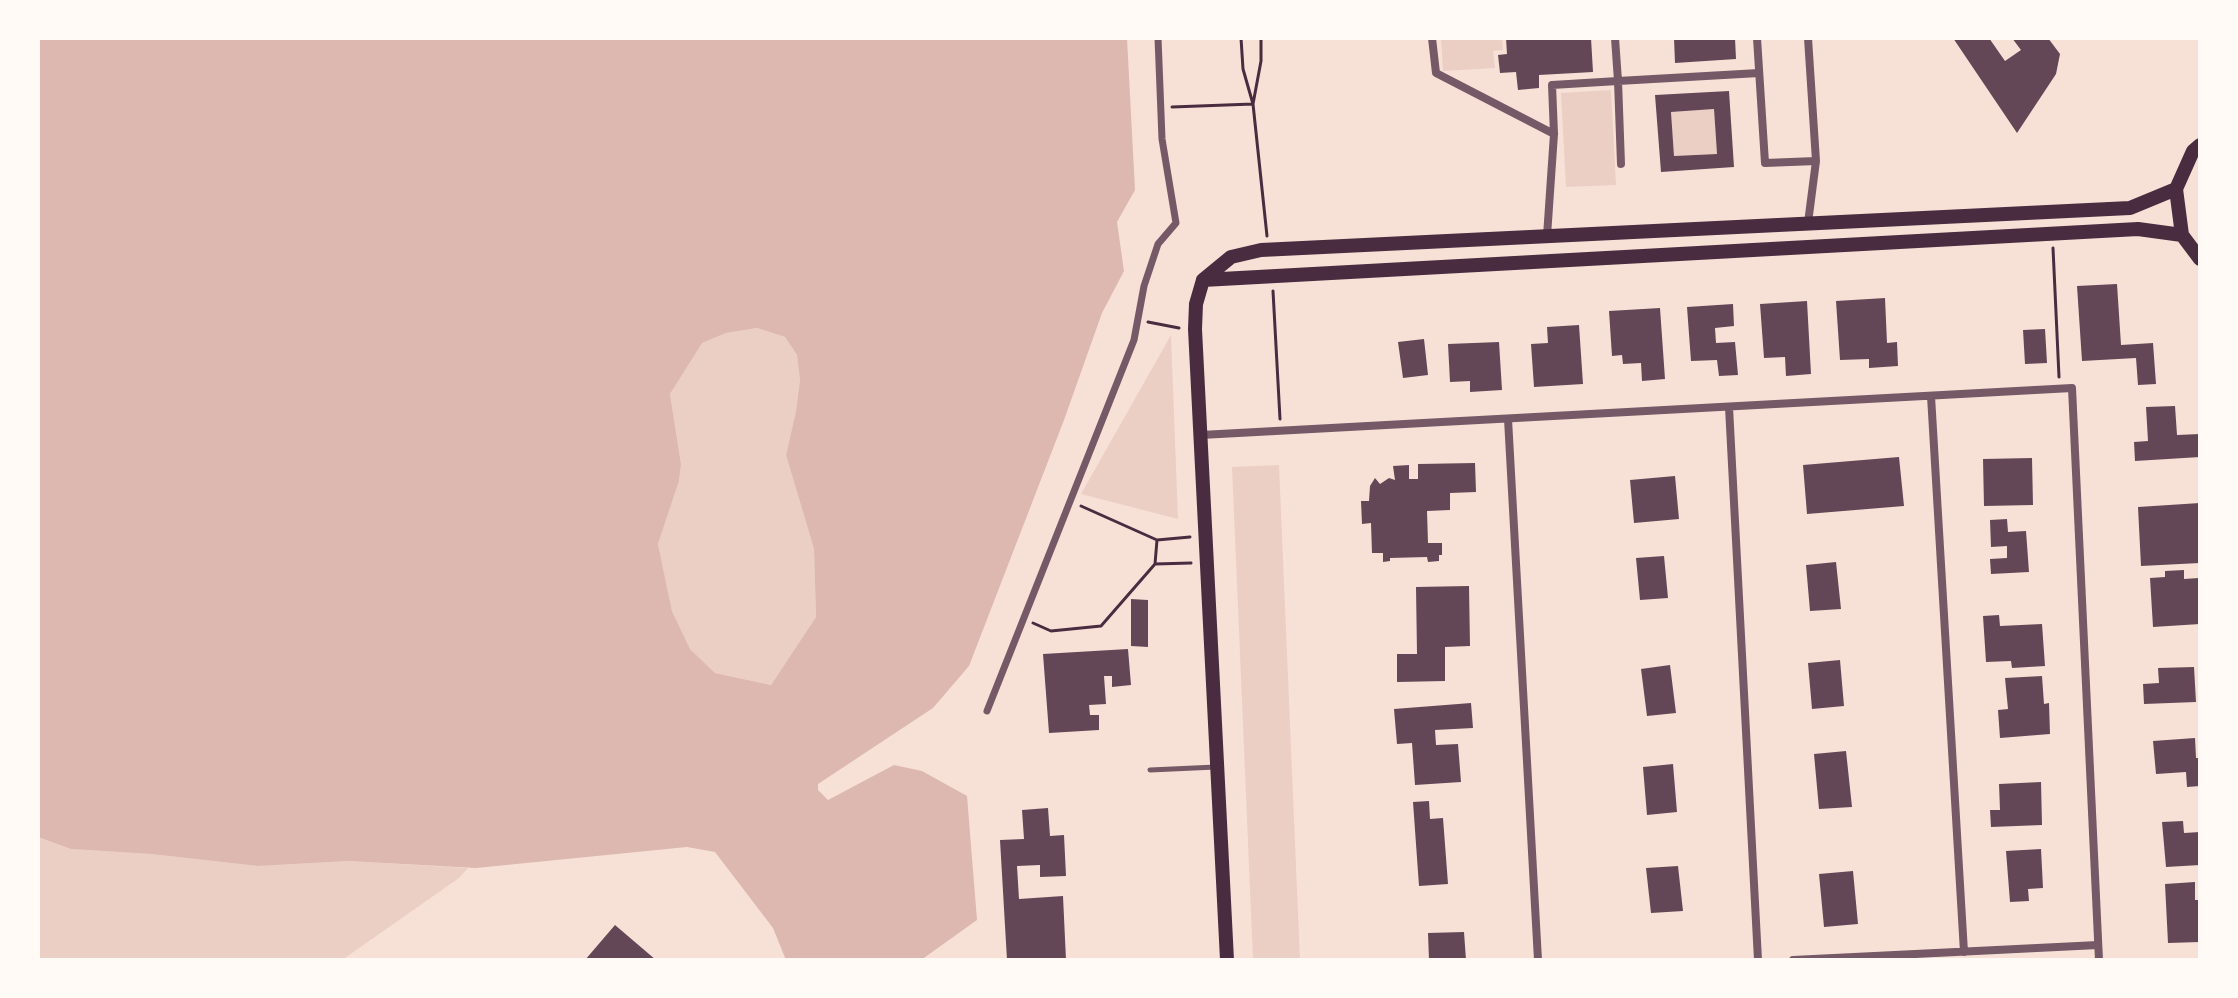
<!DOCTYPE html>
<style>
body{margin:0}
#map{position:relative;width:2238px;height:998px;overflow:hidden;background:#f7e1d7;font-family:"Noto Sans",sans-serif}
canvas{display:block}
.frame{position:absolute;inset:0;border:40px solid #fffaf5;pointer-events:none}
</style>
<div id="map">
<canvas width="2238" height="998"></canvas>
<div class="frame"></div>
</div>
<script>
const ctx = document.querySelector('canvas').getContext('2d');
ctx.lineJoin = 'round';
function fill(path, color) { ctx.fillStyle = color; ctx.fill(path, 'evenodd'); }
const poly = rows => new Path2D(rows.map(r => 'M' + r).join(''));
function trace(path, color, width, dash) { ctx.strokeStyle = color; ctx.lineWidth = width; ctx.lineCap = dash ? 'butt' : 'round'; ctx.setLineDash(dash || []); ctx.stroke(path); }
fill(poly([
 [1441,38,1502,38,1503,50,1493,51,1495,68,1443,71],
 [1611,90,1616,185,1566,187,1561,93],
 [1714,109,1717,154,1674,156,1671,112],
 [757,328,785,337,797,355,800,380,796,411,786,455,814,549,816,617,771,685,715,673,690,649,672,611,658,544,679,481,681,464,670,394,701,343,726,333],
 [1171,335,1178,519,1081,494],
 [1279,465,1300,960,1253,960,1232,467],
 [38,837,71,849,151,854,258,866,348,861,468,868,459,878,342,960,38,960]
]), '#ebcfc5');
fill(poly([
 [38,38,1127,38,1135,190,1117,222,1124,271,1102,313,1064,420,969,666,933,708,818,784,818,790,828,800,894,765,922,771,967,796,977,920,921,960,786,960,773,928,715,852,687,847,476,868,348,861,258,866,151,854,71,849,38,837],
 [757,328,785,337,797,355,800,380,796,411,786,455,814,549,816,617,771,685,715,673,690,649,672,611,658,544,679,481,681,464,670,394,702,343,726,333]
]), '#dcb8b0');
fill(poly([
 [1506,38,1591,38,1593,72,1539,75,1539,88,1518,90,1516,72,1500,73,1498,55,1507,54],
 [1674,38,1735,38,1736,59,1675,63],
 [1953,38,1989,38,2005,61,2021,50,2012,38,2048,38,2060,54,2056,74,2017,133],
 [1729,91,1734,167,1661,172,1655,95],
 [1714,109,1717,154,1674,156,1671,112],
 [2117,284,2121,345,2153,343,2156,384,2138,385,2136,358,2082,361,2077,286],
 [1885,298,1887,343,1897,342,1898,366,1869,368,1869,359,1840,360,1836,301],
 [1807,301,1811,374,1786,376,1785,357,1764,358,1760,304],
 [1733,304,1734,326,1715,328,1716,343,1735,342,1738,375,1719,376,1717,360,1691,361,1687,307],
 [1660,308,1665,379,1642,381,1641,363,1623,364,1622,355,1612,356,1609,311],
 [1579,325,1583,384,1534,387,1531,344,1548,343,1547,327],
 [2045,329,2047,363,2025,364,2023,330],
 [1424,339,1428,375,1403,378,1398,342],
 [1499,342,1502,390,1470,392,1470,381,1450,382,1448,344],
 [2175,406,2177,435,2200,434,2200,457,2135,461,2134,442,2148,441,2146,407],
 [1899,457,1904,506,1807,514,1803,465],
 [2032,458,2033,505,1984,506,1983,459],
 [1475,463,1476,492,1450,493,1450,510,1427,511,1428,543,1442,543,1442,555,1439,555,1439,561,1428,562,1427,557,1390,558,1390,561,1383,562,1383,553,1372,553,1371,523,1362,524,1361,501,1369,501,1370,486,1375,478,1380,484,1389,478,1395,480,1393,466,1409,465,1409,479,1418,479,1418,464],
 [1675,476,1679,519,1634,523,1630,480],
 [2200,503,2200,563,2141,566,2138,507],
 [2007,519,2008,532,2026,531,2029,572,1991,574,1990,559,2007,558,2007,546,1991,547,1990,520],
 [1664,556,1668,598,1640,600,1636,558],
 [1836,562,1841,609,1810,611,1806,565],
 [2184,570,2184,579,2199,578,2200,624,2153,627,2150,578,2165,577,2165,571],
 [1469,586,1470,646,1445,647,1445,681,1397,682,1397,654,1417,654,1416,587],
 [1131,599,1148,600,1148,647,1131,646],
 [1999,615,2000,626,2042,624,2045,666,2012,668,2011,661,1986,662,1983,616],
 [1128,649,1131,685,1112,687,1112,676,1104,676,1106,704,1089,705,1090,715,1099,715,1099,730,1049,733,1043,654],
 [1840,660,1844,706,1812,709,1808,663],
 [1670,665,1676,713,1647,716,1641,669],
 [2194,667,2196,702,2144,704,2143,684,2159,683,2158,668],
 [2042,676,2044,704,2049,703,2050,734,2000,738,1998,710,2008,709,2005,678],
 [1471,703,1473,728,1435,730,1436,745,1458,744,1461,782,1415,785,1412,743,1397,744,1394,709],
 [2195,738,2196,758,2200,758,2200,786,2187,787,2186,772,2156,774,2153,741],
 [1846,751,1852,807,1819,809,1814,754],
 [1673,764,1677,812,1647,815,1643,767],
 [2041,782,2042,825,1991,827,1990,810,2000,810,1999,784],
 [1429,801,1430,819,1443,818,1448,884,1419,886,1413,802],
 [1048,808,1050,836,1064,835,1066,876,1040,877,1040,865,1017,866,1019,899,1063,896,1066,960,1007,960,1000,840,1024,839,1022,810],
 [2183,821,2184,833,2200,832,2200,865,2166,867,2162,822],
 [2041,849,2043,888,2028,889,2029,901,2010,902,2006,851],
 [1678,866,1683,911,1651,913,1646,868],
 [1853,871,1858,924,1824,927,1819,874],
 [2195,882,2195,900,2200,900,2200,942,2168,943,2165,884],
 [615,925,656,960,585,960],
 [1464,932,1466,960,1429,960,1428,933]
]), '#644757');
trace(poly([
 [1241,38,1243,69,1253,104,1267,236],
 [1172,107,1253,104,1261,61,1261,38],
 [2053,248,2059,377],
 [1273,291,1280,419],
 [1148,322,1179,328],
 [1081,506,1157,540,1190,537],
 [1155,564,1157,540],
 [1033,623,1051,631,1101,626,1155,564,1191,563]
]), '#4a2c40', 3);
trace(poly([
 [1150,770,1216,767]
]), '#755966', 5);
trace(poly([
 [987,711,1134,340,1144,286,1158,244,1176,223,1162,139,1158,38]
]), '#755966', 7);
trace(poly([
 [1432,38,1436,73,1554,134],
 [1757,38,1765,163,1816,161],
 [1621,164,1618,81,1759,73],
 [1808,223,1816,161,1808,38],
 [1547,236,1554,134,1552,85,1618,81,1615,38],
 [1931,396,1964,952],
 [1729,407,1758,960],
 [1508,419,1538,960],
 [1201,435,2072,388,2099,960],
 [1793,960,2098,945]
]), '#755966', 8);
trace(poly([
 [2200,145,2193,151,2176,189,2182,235,2200,259],
 [1203,280,1231,257,1261,250,2130,208,2176,189],
 [1203,280,2138,229,2182,235],
 [1203,280,1196,304,1195,329,1227,960]
]), '#4a2c40', 14);
</script>
